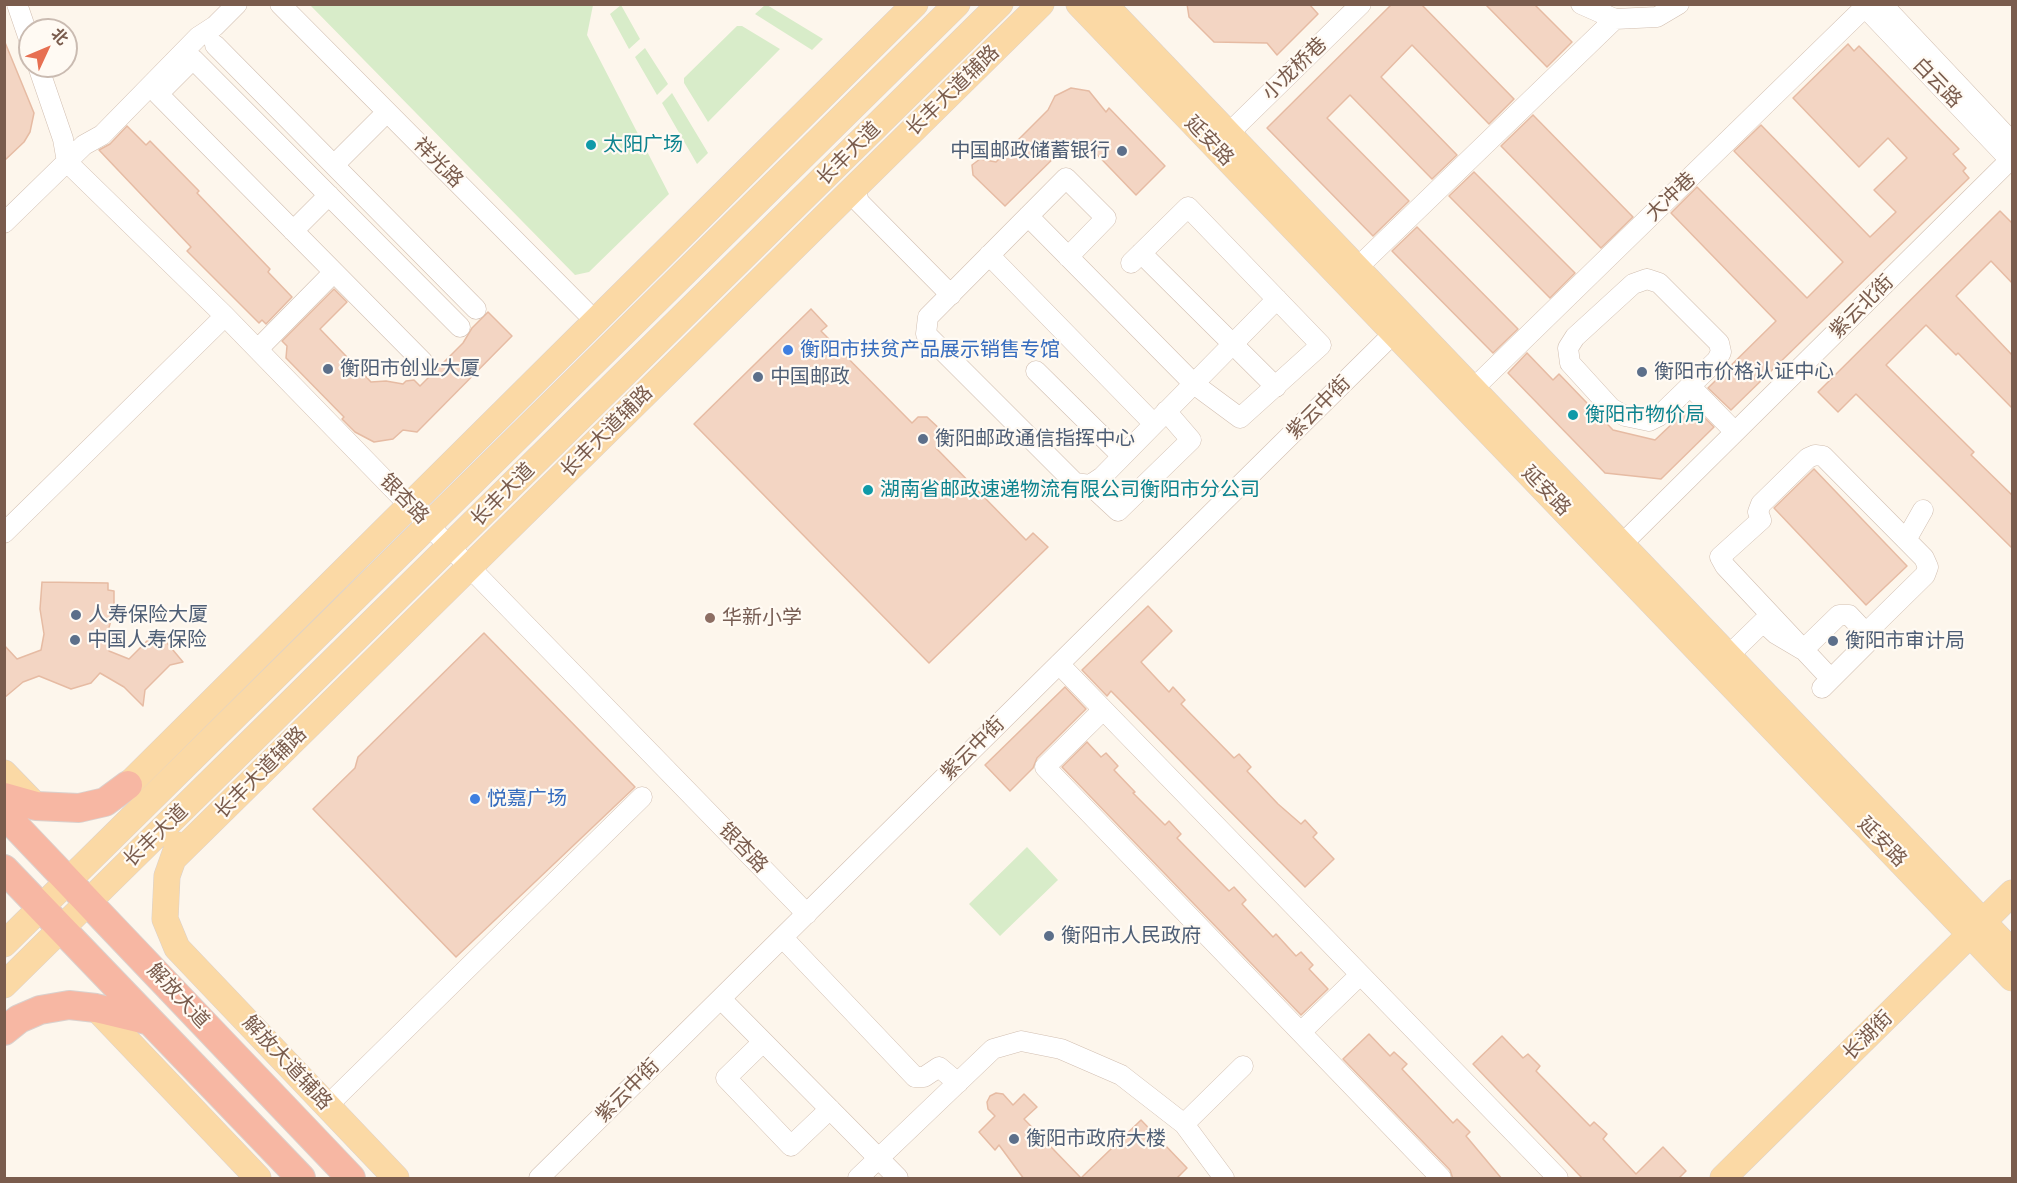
<!DOCTYPE html>
<meta charset="utf-8">
<style>
body{margin:0}
#map{position:relative;width:2017px;height:1183px;overflow:hidden;background:#fdf6ec;font-family:Rubik,"Noto Sans SC",sans-serif}
canvas{display:block}
.frame{position:absolute;inset:0;border:6px solid #7a5c4d;pointer-events:none}
.north{position:absolute;left:18px;top:18px;width:60px;height:60px;box-sizing:border-box;background:#fffaf3;border:2px solid #cabbb1;border-radius:50%;rotate:46deg;font-size:16px;font-weight:700;line-height:24px;text-align:center;color:#7a5c4d}
.north::after{content:'';display:block;margin:auto;width:21px;height:27px;background:#e76f51;clip-path:polygon(50% 0,100% 100%,50% 72%,0 100%)}
</style>
<div id="map">
<canvas width="2017" height="1183"></canvas>
<div class="frame"></div>
<div class="north">北</div>
</div>
<script>
const ctx = document.querySelector('canvas').getContext('2d');
ctx.lineJoin = 'round';
function fill(path, color) { ctx.fillStyle = color; ctx.fill(path, 'evenodd'); }
const poly = rows => new Path2D(rows.map(r => 'M' + r).join(''));
function trace(path, color, width, dash) { ctx.strokeStyle = color; ctx.lineWidth = width; ctx.lineCap = dash ? 'butt' : 'round'; ctx.setLineDash(dash || []); ctx.stroke(path); }
function drawText(font, color, halo, rows, align = 'center') {
  ctx.font = font + ' Rubik,"Noto Sans SC",sans-serif'; ctx.lineWidth = 4.5; ctx.setLineDash([]); ctx.textBaseline = 'middle'; ctx.strokeStyle = halo; ctx.fillStyle = color; for (const [text, x, y, turn = 0] of rows) {
    ctx.save(); ctx.translate(x, y); ctx.rotate((+turn || 0) * Math.PI / 180); ctx.textAlign = isNaN(turn) ? turn : align; if (halo) ctx.strokeText(text, 0, 0); ctx.fillText(text, 0, 0); ctx.restore();
  }
}
fill(poly([
 [310,5,593,5,587,35,669,194,589,272,575,275],
 [621,5,640,39,629,49,610,14],
 [765,5,767,5,823,39,812,50,755,14],
 [737,26,742,26,780,49,708,122,684,83,684,78],
 [645,48,668,84,657,95,635,57],
 [672,93,708,153,697,164,662,103],
 [1027,847,1058,880,1000,936,969,904]
]), '#d8ecc9');
const building = poly([
 [1187,4,1309,4,1318,14,1277,55,1267,43,1214,42,1189,17,1187,4],
 [1392,4,1421,4,1514,99,1489,124,1412,45,1381,77,1457,155,1432,179,1350,95,1327,118,1409,201,1373,236,1267,128,1392,4],
 [1485,4,1534,4,1572,42,1547,67,1485,4],
 [4,40,34,113,30,132,24,142,4,161,4,40],
 [1848,44,1854,51,1859,46,1959,149,1953,154,1966,168,1963,171,1969,178,1731,410,1708,388,1776,321,1671,213,1697,187,1807,298,1843,262,1734,151,1761,125,1870,237,1896,212,1874,190,1907,158,1888,138,1859,167,1793,98,1848,44],
 [1071,88,1089,91,1106,112,1109,108,1165,166,1136,195,1085,142,1069,143,1005,206,973,175,972,165,980,159,996,162,1048,110,1055,96,1071,88],
 [1533,115,1633,217,1601,248,1501,146,1533,115],
 [127,126,146,145,150,141,199,191,197,193,270,269,268,272,292,297,266,324,262,320,259,323,187,251,191,247,99,150,110,144,127,126],
 [1474,172,1575,273,1550,298,1449,196,1474,172],
 [2000,211,2013,224,2013,284,1991,261,1956,296,2013,356,2013,409,1958,353,1956,355,1926,325,1886,365,1974,452,1971,455,2013,496,2013,549,1856,394,1838,412,1818,392,2000,211],
 [1417,227,1518,329,1493,353,1392,251,1417,227],
 [334,289,347,302,320,329,371,382,386,381,403,384,406,381,414,380,420,386,463,343,472,328,488,312,512,336,417,432,403,430,393,439,374,442,355,432,342,419,344,417,286,358,287,346,282,341,334,289],
 [811,309,827,326,821,331,912,423,918,417,927,417,943,432,942,441,936,448,1026,540,1033,533,1048,547,929,663,694,424,811,309],
 [1527,353,1553,380,1559,374,1613,430,1655,440,1692,405,1714,427,1661,479,1605,473,1508,373,1527,353],
 [1814,469,1907,566,1866,605,1774,508,1814,469],
 [42,582,108,583,108,590,114,591,114,609,107,635,109,651,129,659,157,631,183,662,170,665,145,690,143,706,124,687,100,673,91,683,71,689,39,676,23,682,4,698,4,645,17,659,41,650,44,634,40,609,42,582],
 [1148,606,1172,631,1141,662,1169,692,1173,687,1185,700,1181,704,1234,758,1239,754,1251,767,1247,771,1278,804,1301,824,1305,820,1317,833,1313,837,1334,859,1305,887,1111,691,1107,696,1082,670,1148,606],
 [484,633,635,787,456,957,313,809,355,768,358,757,484,633],
 [1065,687,1086,709,1037,758,1033,768,1010,791,985,765,1065,687],
 [1087,742,1101,757,1106,753,1118,766,1114,770,1135,792,1133,793,1165,825,1169,821,1181,834,1177,838,1229,891,1234,887,1246,900,1242,904,1273,937,1276,934,1296,956,1301,952,1313,965,1309,969,1328,989,1301,1015,1062,767,1087,742],
 [1369,1034,1390,1056,1394,1052,1407,1064,1402,1069,1453,1123,1457,1119,1470,1132,1466,1136,1502,1179,1453,1179,1450,1170,1343,1059,1369,1034],
 [1502,1036,1523,1058,1528,1054,1540,1066,1536,1071,1590,1126,1594,1122,1607,1134,1603,1139,1636,1174,1663,1147,1686,1171,1678,1179,1583,1179,1473,1064,1502,1036],
 [996,1093,1003,1094,1013,1105,1024,1094,1037,1107,1024,1119,1081,1178,1141,1120,1187,1168,1176,1179,1024,1179,999,1145,995,1150,979,1132,995,1116,988,1109,987,1102,990,1096,996,1093]
]);
fill(building, '#f3d5c3');
trace(building, '#e6bba3', 1.5);
const minor = poly([
 [17,4,30,42],
 [280,4,595,321],
 [1581,4,1615,19,1657,17,1679,4],
 [1862,4,2012,162],
 [1882,4,2012,142],
 [215,45,476,309],
 [38,66,63,139,67,162,225,316,807,914],
 [1228,134,1361,4],
 [334,165,387,112],
 [855,188,859,202,951,295],
 [1028,216,1194,384,1240,418,1321,345,1188,207,1131,263],
 [4,223,84,145,102,135,198,37,215,26,237,4],
 [293,231,329,195],
 [1141,253,1276,387],
 [989,255,1154,424],
 [1068,257,1106,218,1066,178,928,317,926,334,1075,483,1090,485,1102,477,1277,299],
 [1357,268,1615,19],
 [1647,279,1659,283,1719,343,1721,352,1717,360,1690,386,1659,416,1649,421,1625,416,1611,408,1570,363,1568,348,1575,337,1633,284,1647,279],
 [258,349,334,272],
 [423,362,158,94,193,59,460,327],
 [1036,371,1122,456],
 [1690,386,1735,432],
 [1473,389,1868,4],
 [1090,485,1118,511,1191,440,1166,411],
 [4,533,225,316],
 [1906,540,1923,510],
 [1613,553,2012,158],
 [1728,656,1763,622,1776,634,1803,650,1839,615,1849,615,1866,633,1867,643,1822,688],
 [1059,664,1558,1178],
 [1831,679,1725,566,1720,557,1761,520,1758,512,1761,504,1808,458,1815,455,1823,456,1924,558,1928,567,1925,575,1866,633],
 [1103,710,1045,767,1441,1178],
 [783,938,915,1077,924,1077,939,1067,958,1083],
 [721,999,898,1178],
 [1301,1032,1360,975],
 [763,1042,726,1078,791,1146,830,1109],
 [327,1106,642,797],
 [1184,1124,1243,1066],
 [539,1178,1403,324],
 [858,1178,993,1049,1021,1041,1061,1049,1121,1075,1184,1124,1224,1178]
]);
const major = poly([
 [1079,4,2012,978],
 [1104,4,2012,952],
 [4,773,36,806],
 [128,785,915,4],
 [178,845,167,876,165,919,177,948,396,1178],
 [173,859,1041,4],
 [4,944,957,4],
 [4,985,1000,4],
 [96,1008,258,1178],
 [1723,1178,2012,893]
]);
const highway = poly([
 [4,797,36,806,79,808,105,802,128,785],
 [4,814,351,1178],
 [4,869,301,1178],
 [4,1031,19,1019,40,1010,69,1005,96,1008,150,1021]
]);
trace(minor, '#d1beb0', 21);
trace(major, '#dad1cd', 27);
trace(highway, '#dad1cd', 30);
trace(minor, '#fff', 20);
trace(major, '#fbd9a5', 26);
trace(highway, '#f7b7a3', 28);
for (const [x, y, r, color] of [
 [591,145,6,"#0f9aa8"],
 [1122,151,6,"#5c6f8a"],
 [788,350,6,"#3f7fe0"],
 [328,369,6,"#5c6f8a"],
 [1642,372,6,"#5c6f8a"],
 [758,377,6,"#5c6f8a"],
 [1573,415,6,"#0f9aa8"],
 [923,439,6,"#5c6f8a"],
 [868,490,6,"#0f9aa8"],
 [76,615,6,"#5c6f8a"],
 [710,618,6,"#8d6e63"],
 [75,640,6,"#5c6f8a"],
 [1833,641,6,"#5c6f8a"],
 [475,799,6,"#3f7fe0"],
 [1049,936,6,"#5c6f8a"],
 [1014,1139,6,"#5c6f8a"]
]) { const dot = new Path2D(); dot.arc(x, y, r, 0, 2 * Math.PI); ctx.fillStyle = color; ctx.fill(dot); trace(dot, '#fffaf3', 2); }
drawText('20px', '#7a5c4d', '#fffaf3', [
 ["小龙桥巷",1295,69,-44],
 ["白云路",1937,83,46],
 ["长丰大道辅路",953,91,-44],
 ["延安路",1209,141,46],
 ["长丰大道",849,154,-45],
 ["祥光路",438,163,45],
 ["大冲巷",1671,197,-44],
 ["紫云北街",1862,307,-45],
 ["紫云中街",1319,408,-45],
 ["长丰大道辅路",607,432,-45],
 ["延安路",1546,491,46],
 ["长丰大道",503,495,-45],
 ["银杏路",404,499,46],
 ["紫云中街",973,749,-45],
 ["长丰大道辅路",261,773,-45],
 ["长丰大道",156,836,-44],
 ["延安路",1882,842,46],
 ["银杏路",743,848,46],
 ["解放大道",178,996,47],
 ["长湖街",1868,1036,-45],
 ["解放大道辅路",287,1063,47],
 ["紫云中街",628,1091,-45]
]);
drawText('20px', '#0d838f', '#fffaf3', [
 ["太阳广场",603,145],
 ["衡阳市物价局",1585,415],
 ["湖南省邮政速递物流有限公司衡阳市分公司",880,490]
], 'left');
drawText('20px', '#4e5e75', '#fffaf3', [
 ["中国邮政储蓄银行",1110,151,"right"],
 ["衡阳市创业大厦",340,369],
 ["衡阳市价格认证中心",1654,372],
 ["中国邮政",770,377],
 ["衡阳邮政通信指挥中心",935,439],
 ["人寿保险大厦",88,615],
 ["中国人寿保险",87,640],
 ["衡阳市审计局",1845,641],
 ["衡阳市人民政府",1061,936],
 ["衡阳市政府大楼",1026,1139]
], 'left');
drawText('20px', '#366cbe', '#fffaf3', [
 ["衡阳市扶贫产品展示销售专馆",800,350],
 ["悦嘉广场",487,799]
], 'left');
drawText('20px', '#785e54', '#fffaf3', [
 ["华新小学",722,618]
], 'left');
</script>
